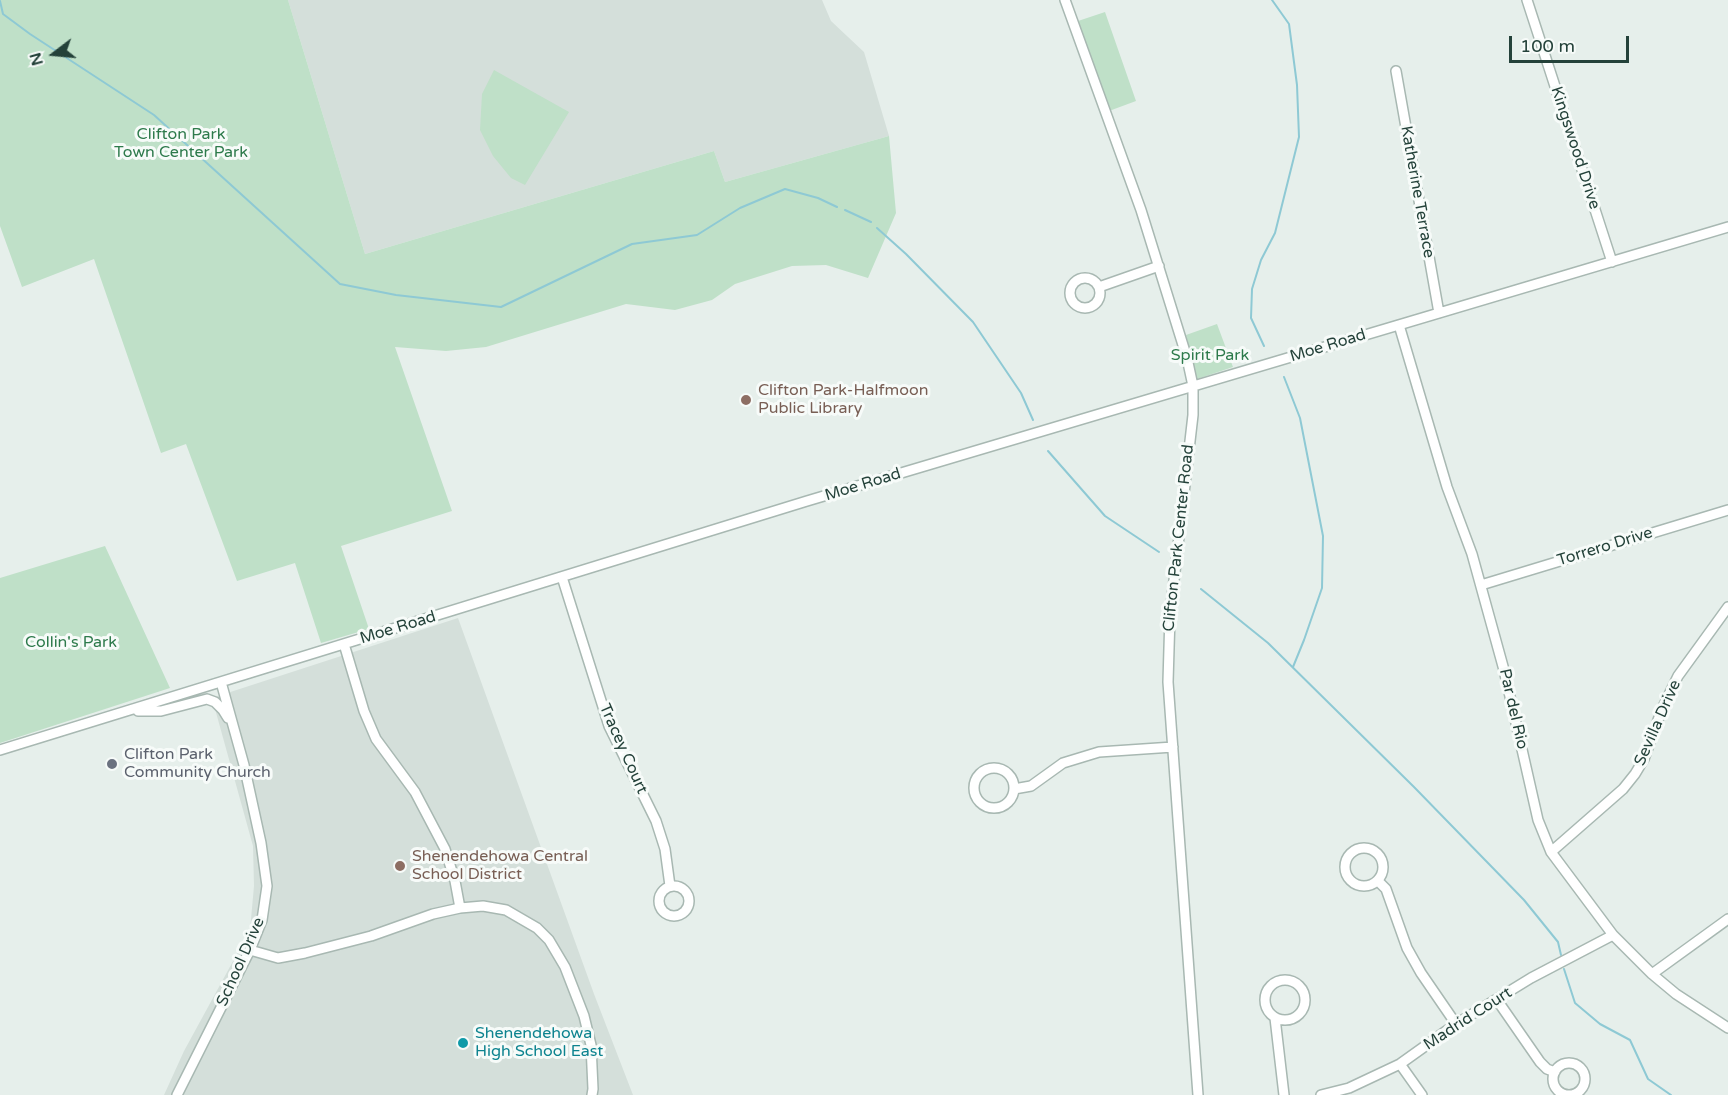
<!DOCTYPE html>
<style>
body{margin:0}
#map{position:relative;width:1728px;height:1095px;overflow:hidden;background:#e6efeb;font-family:"Varela Round",sans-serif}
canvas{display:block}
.north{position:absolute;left:24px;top:24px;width:60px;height:60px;-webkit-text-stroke:4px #f7fbf9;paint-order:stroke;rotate:254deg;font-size:16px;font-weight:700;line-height:24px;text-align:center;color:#24423a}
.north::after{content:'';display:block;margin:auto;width:21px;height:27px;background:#24423a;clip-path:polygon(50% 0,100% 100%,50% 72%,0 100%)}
.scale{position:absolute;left:1509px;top:36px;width:120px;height:27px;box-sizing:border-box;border:3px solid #24423a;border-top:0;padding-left:8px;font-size:18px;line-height:21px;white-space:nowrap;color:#24423a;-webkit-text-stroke:4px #f7fbf9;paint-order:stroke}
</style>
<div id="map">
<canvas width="1728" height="1095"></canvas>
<div class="north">N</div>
<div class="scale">100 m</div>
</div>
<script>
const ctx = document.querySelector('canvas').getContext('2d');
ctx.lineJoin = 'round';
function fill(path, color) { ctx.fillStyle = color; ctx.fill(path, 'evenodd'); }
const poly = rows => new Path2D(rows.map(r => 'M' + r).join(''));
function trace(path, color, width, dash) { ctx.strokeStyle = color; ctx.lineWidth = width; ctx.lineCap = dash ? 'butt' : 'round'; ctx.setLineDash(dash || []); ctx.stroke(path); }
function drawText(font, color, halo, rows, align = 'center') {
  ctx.font = font + ' "Varela Round",sans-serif'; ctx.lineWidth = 6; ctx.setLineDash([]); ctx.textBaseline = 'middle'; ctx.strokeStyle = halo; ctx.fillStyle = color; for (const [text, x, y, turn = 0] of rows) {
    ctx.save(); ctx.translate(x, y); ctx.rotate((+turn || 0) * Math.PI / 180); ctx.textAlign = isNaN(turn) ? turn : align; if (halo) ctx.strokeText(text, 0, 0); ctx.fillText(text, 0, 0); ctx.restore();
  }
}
fill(poly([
 [288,0,822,0,831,21,864,52,889,136,725,182,714,151,365,254],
 [458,618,594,994,633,1095,164,1095,184,1051,250,930,254,886,253,846,212,698]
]), '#d4dfda');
fill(poly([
 [0,0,288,0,365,254,714,151,725,182,889,136,896,213,868,278,826,265,792,266,735,284,712,300,675,310,626,304,486,347,446,351,395,347,452,511,341,546,369,629,321,643,295,563,237,581,186,444,161,453,94,259,22,287,0,226],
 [1105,12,1136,101,1109,111,1078,21],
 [494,70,569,112,525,185,511,178,493,156,480,130,482,94],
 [1217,324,1233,367,1197,379,1186,335],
 [105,546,170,688,0,743,0,578]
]), '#bfe0c8');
trace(poly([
 [0,1,3,14,30,34,154,115,340,284,396,295,501,307,632,244,697,235,740,208,785,189,818,198,837,207],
 [845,210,871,222],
 [877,228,906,254,973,322,1021,393,1033,420],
 [1264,346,1251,318,1252,289,1261,260,1275,233,1299,137,1297,85,1289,24,1272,0],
 [1284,377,1300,418,1323,536,1322,588,1304,640,1293,667],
 [1048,451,1105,516,1159,552],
 [1201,589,1268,643,1414,787,1524,900,1558,942,1561,955],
 [1564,969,1575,1003,1600,1024,1630,1040,1648,1079,1671,1095]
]), '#8ec9d4', 2);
const minor = poly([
 [1065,0,1141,210,1187,358,1193,386,1193,415,1170,615,1168,682,1198,1095],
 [1527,0,1612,262],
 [1396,71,1439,313],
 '1070 293a15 15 0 1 1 30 0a15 15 0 1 1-30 0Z',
 [1099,287,1159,266],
 [1399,325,1447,487,1472,554,1504,670,1538,820,1551,852,1613,935,1652,974,1676,994,1728,1028],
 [562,577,609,726,656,821,665,849,670,886],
 [1481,585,1728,510],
 [138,711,161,711,207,699,215,702,223,710,228,718],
 [0,750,807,501,1728,227],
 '974 788a20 20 0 1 1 40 0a20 20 0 1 1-40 0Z',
 [1014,789,1031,786,1063,763,1099,752,1173,747],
 '1345 867a19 19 0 1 1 38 0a19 19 0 1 1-38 0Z',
 [1551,852,1623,789,1635,774,1644,759,1662,709,1678,676,1728,607],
 [1378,881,1386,889,1407,948,1421,973,1456,1024],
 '659 901a15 15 0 1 1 30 0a15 15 0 1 1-30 0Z',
 [460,908,483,906,506,910,537,928,549,940,565,967,584,1016,591,1045,593,1089,592,1095],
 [250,950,278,958,305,953,371,936,433,914,460,908,455,881,445,849,415,792,376,739,364,711,344,644],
 [1652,974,1728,919],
 '1265 1000a20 20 0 1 1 40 0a20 20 0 1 1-40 0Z',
 [1497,1000,1540,1062,1547,1069,1555,1072],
 [1275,1018,1284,1095],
 '1553 1079a16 16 0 1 1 32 0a16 16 0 1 1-32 0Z',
 [1400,1064,1422,1095],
 [177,1095,250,950,262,920,267,886,261,843,244,765,221,682],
 [1321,1095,1349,1088,1400,1064,1456,1024,1531,978,1613,935]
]);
trace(minor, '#a8b8b2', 12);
trace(minor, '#fff', 9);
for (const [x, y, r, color] of [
 [746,400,6,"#8d6e63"],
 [112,764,6,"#6b7280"],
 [400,866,6,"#8d6e63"],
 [463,1043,6,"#0f9aa8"]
]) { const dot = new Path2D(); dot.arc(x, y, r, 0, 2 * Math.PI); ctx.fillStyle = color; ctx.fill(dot); trace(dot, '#f7fbf9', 2); }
drawText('16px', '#2d7a4b', '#f7fbf9', [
 ["Clifton Park",181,135],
 ["Town Center Park",181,153],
 ["Spirit Park",1210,356],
 ["Collin's Park",71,643]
]);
drawText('16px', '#24423a', '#f7fbf9', [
 ["Kingswood Drive",1575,148,72],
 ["Katherine Terrace",1417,192,80],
 ["Moe Road",1328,346,-17],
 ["Moe Road",863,485,-17],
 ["Clifton Park Center Road",1179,538,-84],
 ["Torrero Drive",1605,547,-17],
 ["Moe Road",398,628,-17],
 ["Par del Rio",1513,709,77],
 ["Sevilla Drive",1658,723,-66],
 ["Tracey Court",623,749,66],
 ["School Drive",241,962,-66],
 ["Madrid Court",1468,1019,-33]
]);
drawText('16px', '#785e54', '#f7fbf9', [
 ["Clifton Park-Halfmoon",758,391],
 ["Public Library",758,409],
 ["Shenendehowa Central",412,857],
 ["School District",412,875]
], 'left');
drawText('16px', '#5b616d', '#f7fbf9', [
 ["Clifton Park",124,755],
 ["Community Church",124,773]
], 'left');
drawText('16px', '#0d838f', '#f7fbf9', [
 ["Shenendehowa",475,1034],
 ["High School East",475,1052]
], 'left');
</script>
